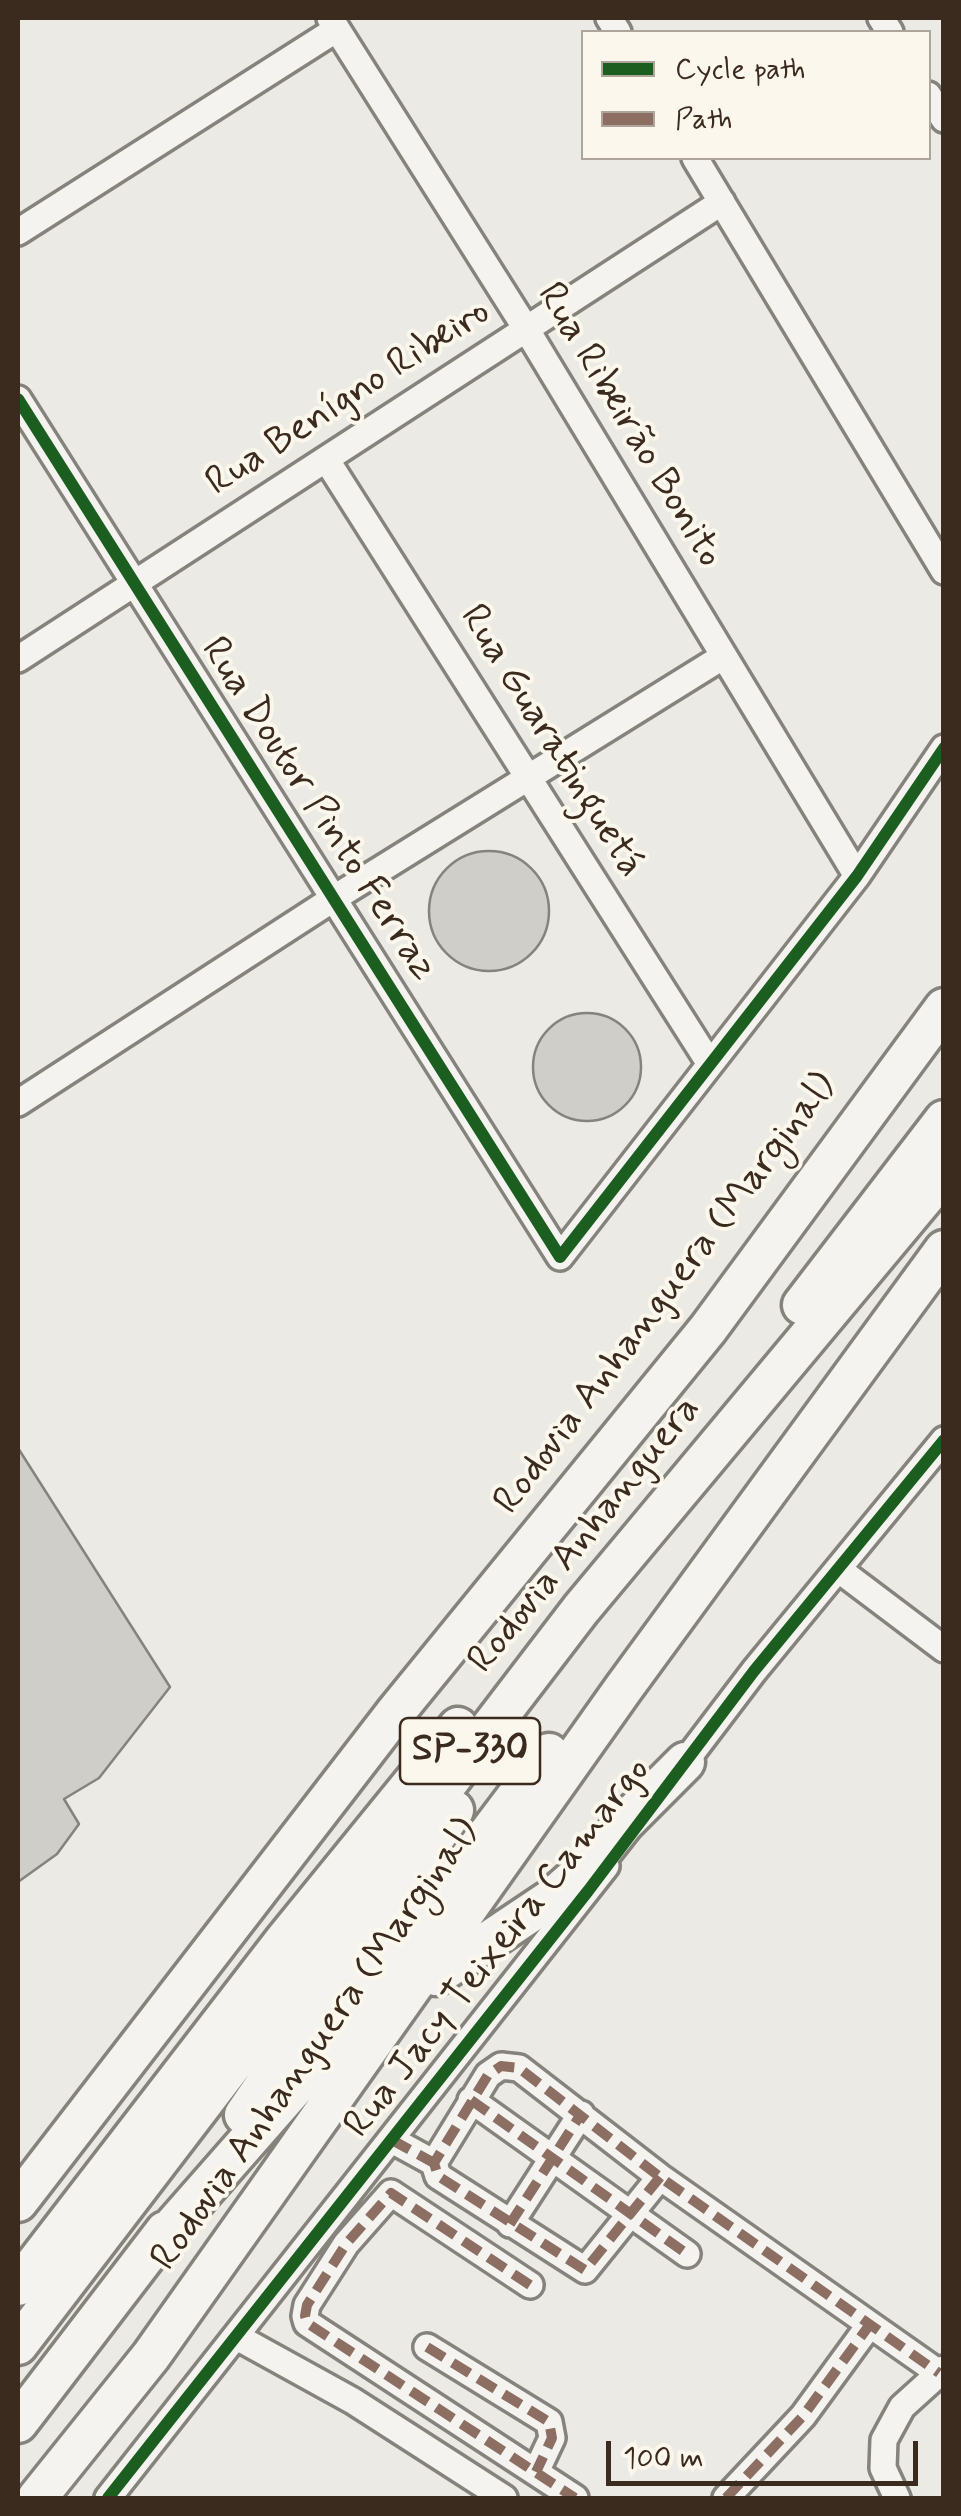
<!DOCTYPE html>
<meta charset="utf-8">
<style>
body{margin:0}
#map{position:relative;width:961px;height:2516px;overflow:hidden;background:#eceae4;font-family:Mynerve,sans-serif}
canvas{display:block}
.frame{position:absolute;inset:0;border:20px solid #3b2a1e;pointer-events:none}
.legend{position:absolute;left:581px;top:30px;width:350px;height:130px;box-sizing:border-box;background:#fbf7ec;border:2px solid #aea59a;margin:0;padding:12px 18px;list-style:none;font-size:30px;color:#3b2a1e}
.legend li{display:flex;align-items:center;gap:20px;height:50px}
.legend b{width:50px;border:2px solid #aea59a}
.scale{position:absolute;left:606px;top:2441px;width:312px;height:45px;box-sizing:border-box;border:5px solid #3b2a1e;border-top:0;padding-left:12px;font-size:30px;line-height:35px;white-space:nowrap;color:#3b2a1e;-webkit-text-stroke:8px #fbf7ec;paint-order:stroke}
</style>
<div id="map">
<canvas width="961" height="2516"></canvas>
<div class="frame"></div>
<ul class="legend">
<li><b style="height:12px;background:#1b5e20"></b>Cycle path</li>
<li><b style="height:12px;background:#8d6e63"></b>Path</li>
</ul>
<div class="scale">100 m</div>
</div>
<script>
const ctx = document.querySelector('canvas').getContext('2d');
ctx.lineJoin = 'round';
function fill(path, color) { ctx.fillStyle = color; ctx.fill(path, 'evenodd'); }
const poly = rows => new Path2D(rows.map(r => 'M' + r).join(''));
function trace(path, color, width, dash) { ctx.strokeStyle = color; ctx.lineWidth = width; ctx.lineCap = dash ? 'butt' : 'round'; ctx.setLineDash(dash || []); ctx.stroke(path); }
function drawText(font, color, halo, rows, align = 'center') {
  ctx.font = font + ' Mynerve,sans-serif'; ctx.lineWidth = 8; ctx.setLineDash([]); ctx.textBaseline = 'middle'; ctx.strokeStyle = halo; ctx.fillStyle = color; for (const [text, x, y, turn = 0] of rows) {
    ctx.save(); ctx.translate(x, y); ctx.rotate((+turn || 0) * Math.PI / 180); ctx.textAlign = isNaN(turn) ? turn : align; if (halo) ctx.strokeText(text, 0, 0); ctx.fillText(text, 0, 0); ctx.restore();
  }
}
const building = poly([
 '429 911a60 60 0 1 1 120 0a60 60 0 1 1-120 0Z',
 '533 1067a54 54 0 1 1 108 0a54 54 0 1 1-108 0Z',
 [18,1448,170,1687,99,1778,64,1799,79,1824,57,1854,18,1882,18,1448]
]);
fill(building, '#d0cec9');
trace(building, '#86827c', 2.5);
const minor = poly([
 [330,18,525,327,857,876],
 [609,18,618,32],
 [881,18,890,32],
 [928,95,944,119],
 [695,158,944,571],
 [18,232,337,29],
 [18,399,560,1257,857,876,944,748],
 [326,459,710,1064],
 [18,659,722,202],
 [18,1103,336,897,724,656],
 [838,1569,944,1649],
 [675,1775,754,1671,944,1440],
 [471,2100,687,2254],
 [392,2140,434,2163],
 [660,2177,585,2270,438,2176,434,2163,488,2075,501,2066,519,2068,660,2177,939,2373],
 [510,2224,581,2114],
 [530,2285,391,2193,346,2244,307,2305,305,2316,307,2323,575,2498],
 [237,2337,353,2401,504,2498],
 [427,2347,549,2422,552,2438,536,2472],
 [108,2498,606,1866],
 [726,2498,803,2416,868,2327],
 [897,2498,883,2468,884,2440,902,2407,944,2369]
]);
const highway = poly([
 [802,1305,944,1120],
 [436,1976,551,1899,595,1860,624,1823,685,1762],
 [244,2115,454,1810],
 [18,2202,395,1713,708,1329,944,1008],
 [151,2251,309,2071,549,1753],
 [18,2286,283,1942,458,1727],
 [18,2345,581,1609,944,1174],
 [18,2423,165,2231],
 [37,2498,151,2356,623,1689,944,1250]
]);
trace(minor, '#86827c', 32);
trace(highway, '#86827c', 45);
trace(minor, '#f4f3ef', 25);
trace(highway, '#f4f3ef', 38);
trace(poly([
 [471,2100,687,2254],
 [392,2140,434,2163],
 [660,2177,585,2270,438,2176,434,2163,488,2075,501,2066,519,2068,660,2177,939,2373],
 [510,2224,581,2114],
 [530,2285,391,2193,346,2244,307,2305,305,2316,307,2323,575,2498],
 [427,2347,549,2422,552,2438,536,2472],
 [726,2498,803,2416,868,2327]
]), '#8d6e63', 10, [20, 10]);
trace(poly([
 [18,399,560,1257,857,876,944,748],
 [108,2498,588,1891,754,1671,944,1440]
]), '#1b5e20', 12);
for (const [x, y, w] of [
 [470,1751,140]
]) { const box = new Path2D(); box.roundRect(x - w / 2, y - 33, w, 66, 8); ctx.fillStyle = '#fbf7ec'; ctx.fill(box); trace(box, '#3b2a1e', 2.5); }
drawText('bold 38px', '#3b2a1e', null, [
 ["SP-330",470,1751]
]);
drawText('40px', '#3b2a1e', '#fbf7ec', [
 ["Rua Benígno Ribeiro",349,399,-33],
 ["Rua Ribeirão Bonito",628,426,59],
 ["Rua Guaratinguetá",550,742,58],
 ["Rua Doutor Pinto Ferraz",317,810,57],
 ["Rodovia Anhanguera (Marginal)",667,1295,-53],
 ["Rodovia Anhanguera",586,1536,-51],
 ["Rua Jacy Teixeira Camargo",499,1949,-52],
 ["Rodovia Anhanguera (Marginal)",317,2046,-55]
]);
</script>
